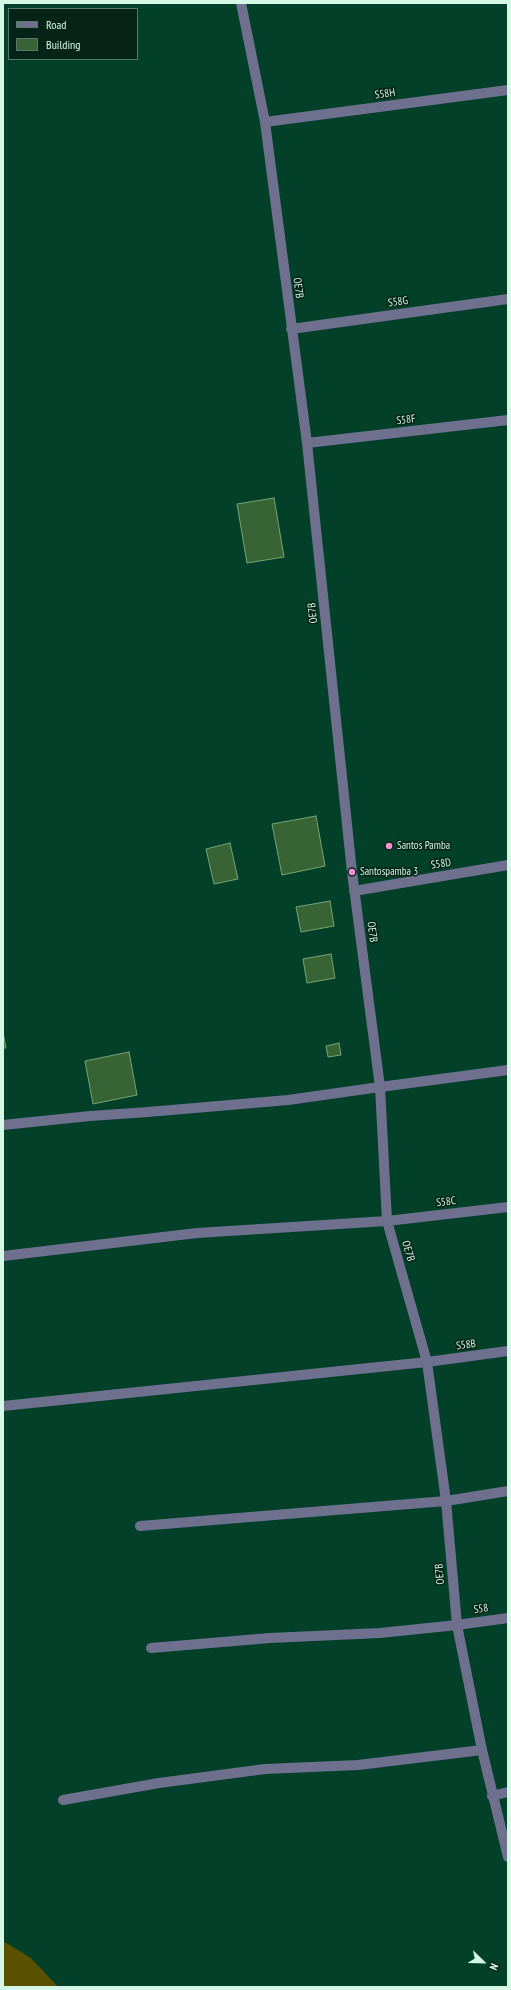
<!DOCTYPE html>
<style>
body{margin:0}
#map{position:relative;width:511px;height:1990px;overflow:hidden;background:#02402a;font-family:"PT Sans Narrow",sans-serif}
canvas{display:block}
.frame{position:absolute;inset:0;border:4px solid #d4f8e5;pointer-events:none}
.legend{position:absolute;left:8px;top:8px;width:130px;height:52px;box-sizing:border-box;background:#052317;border:1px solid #587869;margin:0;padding:5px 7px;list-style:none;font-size:12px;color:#d4f8e5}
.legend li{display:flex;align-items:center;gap:8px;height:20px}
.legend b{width:20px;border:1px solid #587869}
.north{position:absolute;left:463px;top:1942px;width:40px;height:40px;-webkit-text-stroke:3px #052317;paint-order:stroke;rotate:113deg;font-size:11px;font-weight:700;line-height:16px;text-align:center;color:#d4f8e5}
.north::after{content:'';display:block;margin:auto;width:14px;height:18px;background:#d4f8e5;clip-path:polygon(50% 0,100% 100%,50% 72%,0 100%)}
</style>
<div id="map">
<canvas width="511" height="1990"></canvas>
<div class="frame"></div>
<ul class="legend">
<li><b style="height:5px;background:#6f708d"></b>Road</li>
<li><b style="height:11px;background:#386435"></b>Building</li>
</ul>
<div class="north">N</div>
</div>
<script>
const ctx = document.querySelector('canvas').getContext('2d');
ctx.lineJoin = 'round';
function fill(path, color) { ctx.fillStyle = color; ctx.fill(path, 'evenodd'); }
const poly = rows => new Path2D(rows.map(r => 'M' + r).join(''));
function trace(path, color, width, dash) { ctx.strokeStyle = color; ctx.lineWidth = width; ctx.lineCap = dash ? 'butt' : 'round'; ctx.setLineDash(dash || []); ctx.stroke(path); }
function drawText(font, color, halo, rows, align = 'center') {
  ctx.font = font + ' "PT Sans Narrow",sans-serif'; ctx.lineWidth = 3; ctx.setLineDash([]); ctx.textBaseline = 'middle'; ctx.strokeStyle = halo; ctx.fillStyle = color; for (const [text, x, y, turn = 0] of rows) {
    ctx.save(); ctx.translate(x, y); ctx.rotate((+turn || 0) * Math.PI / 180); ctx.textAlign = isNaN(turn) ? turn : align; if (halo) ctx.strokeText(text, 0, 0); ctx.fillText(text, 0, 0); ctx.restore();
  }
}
fill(poly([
 [3,1941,31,1958,58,1987,3,1987]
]), '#5a5100');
const building = poly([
 [274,498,284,557,247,563,237,504,274,498],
 [316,816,325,866,282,875,272,824,316,816],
 [230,843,238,879,214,884,206,849,230,843],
 [330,901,334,926,301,932,296,907,330,901],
 [331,954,335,978,307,983,303,959,331,954],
 [3,1032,6,1048,3,1048,3,1032],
 [339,1043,341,1055,328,1057,326,1046,339,1043],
 [129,1052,137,1095,93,1104,85,1061,129,1052]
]);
fill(building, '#386435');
trace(building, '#77a573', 1);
trace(poly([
 [3,1125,90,1116,148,1112,288,1100,380,1087],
 [3,1256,197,1233,387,1221],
 [3,1406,427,1362],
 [151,1648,270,1638,380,1633,457,1625],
 [63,1800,159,1783,265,1769,358,1765,482,1750]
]), '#6f708d', 10);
trace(poly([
 [241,3,265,122,307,443,352,872,380,1087,387,1221,427,1362,446,1501,457,1625,482,1750,508,1857],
 [265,122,508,90],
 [291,329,508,299],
 [307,443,508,420],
 [354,891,508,865],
 [380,1087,508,1070],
 [387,1221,508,1207],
 [427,1362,508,1351],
 [140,1526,446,1501,508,1491],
 [457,1625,508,1618],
 [492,1796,508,1792]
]), '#6f708d', 10);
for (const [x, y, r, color] of [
 [389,846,4,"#f690d0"],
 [352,872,4,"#f690d0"]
]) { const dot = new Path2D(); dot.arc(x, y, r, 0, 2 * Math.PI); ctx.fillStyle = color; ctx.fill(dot); trace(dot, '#052317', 1.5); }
drawText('11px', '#d4f8e5', '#052317', [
 ["S58H",385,94,-8],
 ["OE7B",298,288,83],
 ["S58G",398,302,-8],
 ["S58F",406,420,-7],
 ["OE7B",313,613,-96],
 ["S58D",441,864,-9],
 ["OE7B",372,932,83],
 ["S58C",446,1202,-7],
 ["OE7B",408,1251,74],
 ["S58B",466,1345,-8],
 ["OE7B",440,1574,-95],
 ["S58",481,1609,-8]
]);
drawText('11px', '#d4f8e5', '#052317', [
 ["Santos Pamba",397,846],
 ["Santospamba 3",360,872]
], 'left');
</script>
